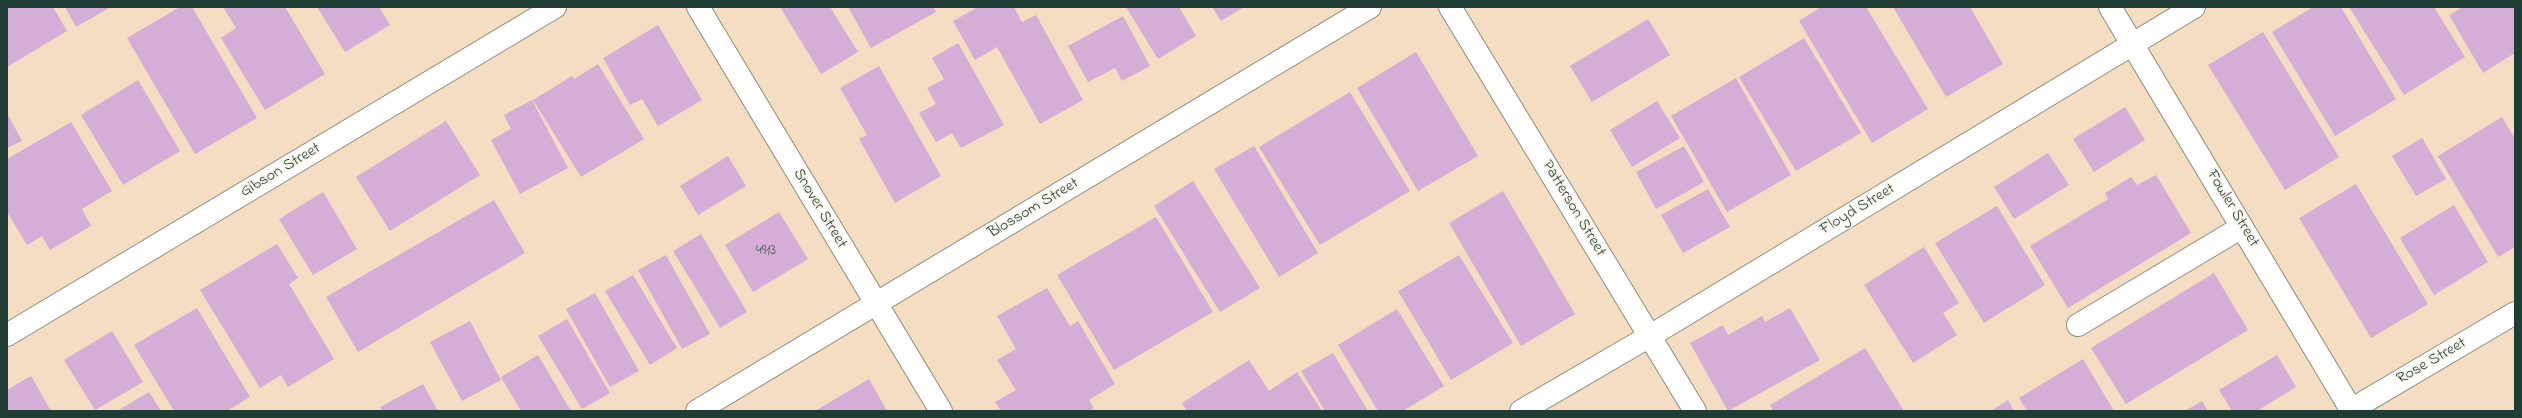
<!DOCTYPE html>
<style>
body{margin:0}
#map{position:relative;width:2522px;height:418px;overflow:hidden;background:#f4ddc2;font-family:"Indie Flower",sans-serif}
canvas{display:block}
.frame{position:absolute;inset:0;border:8px solid #1f3d34;pointer-events:none}
</style>
<div id="map">
<canvas width="2522" height="418"></canvas>
<div class="frame"></div>
</div>
<script>
const ctx = document.querySelector('canvas').getContext('2d');
ctx.lineJoin = 'round';
function fill(path, color) { ctx.fillStyle = color; ctx.fill(path, 'evenodd'); }
const poly = rows => new Path2D(rows.map(r => 'M' + r).join(''));
function trace(path, color, width, dash) { ctx.strokeStyle = color; ctx.lineWidth = width; ctx.lineCap = dash ? 'butt' : 'round'; ctx.setLineDash(dash || []); ctx.stroke(path); }
function drawText(font, color, halo, rows, align = 'center') {
  ctx.font = font + ' "Indie Flower",sans-serif'; ctx.lineWidth = 3; ctx.setLineDash([]); ctx.textBaseline = 'middle'; ctx.strokeStyle = halo; ctx.fillStyle = color; for (const [text, x, y, turn = 0] of rows) {
    ctx.save(); ctx.translate(x, y); ctx.rotate((+turn || 0) * Math.PI / 180); ctx.textAlign = isNaN(turn) ? turn : align; if (halo) ctx.strokeText(text, 0, 0); ctx.fillText(text, 0, 0); ctx.restore();
  }
}
fill(poly([
 [7,7,53,7,67,31,7,67],
 [65,7,111,7,76,27],
 [180,7,192,7,257,118,195,154,127,38],
 [223,7,285,7,325,74,265,110,221,38,236,28],
 [317,7,379,7,390,25,345,52],
 [780,7,830,7,858,52,821,74],
 [848,7,933,7,936,12,871,48],
 [978,7,1014,7,1022,22,1036,15,1083,100,1040,124,997,47,975,60,953,21],
 [1126,7,1179,7,1196,36,1158,59],
 [1212,7,1244,7,1221,21],
 [1821,7,1866,7,1928,109,1872,143,1799,21],
 [1893,7,1970,7,2003,64,1946,97],
 [2313,7,2341,7,2396,99,2335,136,2272,32],
 [2349,7,2434,7,2465,57,2404,95],
 [2463,7,2515,7,2515,53,2483,73,2449,15],
 [1123,16,1150,66,1122,81,1115,68,1088,82,1068,46],
 [1648,19,1670,55,1592,102,1570,66],
 [658,25,702,100,658,126,642,99,630,105,603,58],
 [2263,32,2339,157,2285,190,2208,65],
 [1804,38,1861,133,1796,171,1739,77],
 [958,43,1004,125,961,148,952,133,936,142,919,113,936,104,927,88,944,79,932,58],
 [1416,52,1478,156,1418,191,1357,88],
 [598,64,644,139,581,177,533,100,572,76,574,79],
 [879,66,941,176,895,203,859,139,867,135,840,88],
 [1736,78,1791,175,1727,212,1671,116],
 [138,80,180,151,123,185,81,115],
 [1350,92,1410,191,1320,245,1259,147],
 [532,100,568,168,520,194,491,140,511,129,504,115],
 [1657,101,1680,138,1632,167,1610,130],
 [2125,107,2145,140,2094,172,2073,139],
 [7,113,22,141,7,148],
 [2502,117,2515,139,2515,247,2498,257,2438,156],
 [446,121,480,175,390,231,356,177],
 [71,122,112,191,82,209,91,226,50,250,42,236,27,245,7,212,7,159],
 [2422,138,2446,179,2416,196,2392,156],
 [1254,146,1318,253,1279,277,1214,169],
 [1684,146,1704,182,1656,209,1636,172],
 [2048,153,2069,185,2014,219,1994,187],
 [728,156,746,186,698,215,680,186],
 [2156,175,2191,233,2068,308,2030,246,2108,199,2105,193,2131,177,2137,185],
 [1193,181,1260,288,1220,312,1154,206],
 [2356,184,2428,304,2371,338,2299,218],
 [1708,189,1730,227,1683,253,1661,215],
 [1503,191,1575,314,1521,346,1449,223],
 [323,192,357,249,313,275,279,219],
 [494,200,525,253,358,352,326,297],
 [2454,205,2488,262,2434,295,2400,238],
 [1997,206,2045,285,1984,323,1935,243],
 [779,212,808,259,753,292,725,245],
 [1156,217,1213,312,1114,370,1057,275],
 [701,234,747,312,720,328,673,251],
 [277,244,298,278,289,284,334,359,288,387,281,375,260,388,200,290],
 [1924,247,1959,303,1943,313,1957,335,1913,363,1864,285],
 [666,255,710,334,682,349,638,270],
 [1459,255,1513,343,1451,380,1398,291],
 [2214,273,2248,330,2126,404,2091,348],
 [633,275,677,348,650,365,605,291],
 [1047,288,1070,326,1078,321,1115,384,1089,400,1094,408,1089,411,1001,411,995,402,1016,390,997,360,1016,349,997,316],
 [595,293,639,371,610,387,566,309],
 [197,308,250,397,227,411,174,411,134,345],
 [1790,308,1820,360,1728,411,1690,343,1723,325,1728,335,1762,316,1765,322],
 [1397,309,1444,386,1403,411,1378,411,1338,345],
 [567,319,610,393,582,409,538,336],
 [470,321,501,380,462,401,430,342],
 [112,331,143,382,95,410,64,360],
 [1865,348,1904,411,1773,411,1770,405],
 [1333,353,1368,411,1325,411,1301,371],
 [538,355,571,411,521,411,501,377],
 [2277,355,2296,387,2257,411,2232,411,2219,390],
 [2083,359,2114,411,2027,411,2019,398],
 [1249,360,1269,391,1297,372,1322,411,1187,411,1182,403],
 [31,376,51,411,7,411,7,390],
 [869,379,887,411,815,411],
 [423,384,438,411,382,411,380,407],
 [149,392,161,411,117,411],
 [2008,400,2014,411,1991,411],
 [2202,401,2208,411,2185,411]
]), '#d4aed6');
const minor = poly([
 [698,7,941,411],
 [1450,7,1695,411],
 [2110,7,2352,411],
 [2078,325,2242,227],
 [7,335,555,7],
 [697,411,1370,7],
 [1521,411,1650,336,2194,7],
 [2349,411,2515,313]
]);
trace(minor, '#8a8d7b', 24);
trace(minor, '#fff', 22);
drawText('14px', '#4c595c', null, [
 ["4913",766,252]
]);
drawText('16px', '#1f3d34', '#f7f3e8', [
 ["Gibson Street",281,171,-31],
 ["Snover Street",819,209,59],
 ["Blossom Street",1034,209,-31],
 ["Patterson Street",1573,209,59],
 ["Fowler Street",2232,209,59],
 ["Floyd Street",1858,210,-31],
 ["Rose Street",2432,362,-30]
]);
</script>
